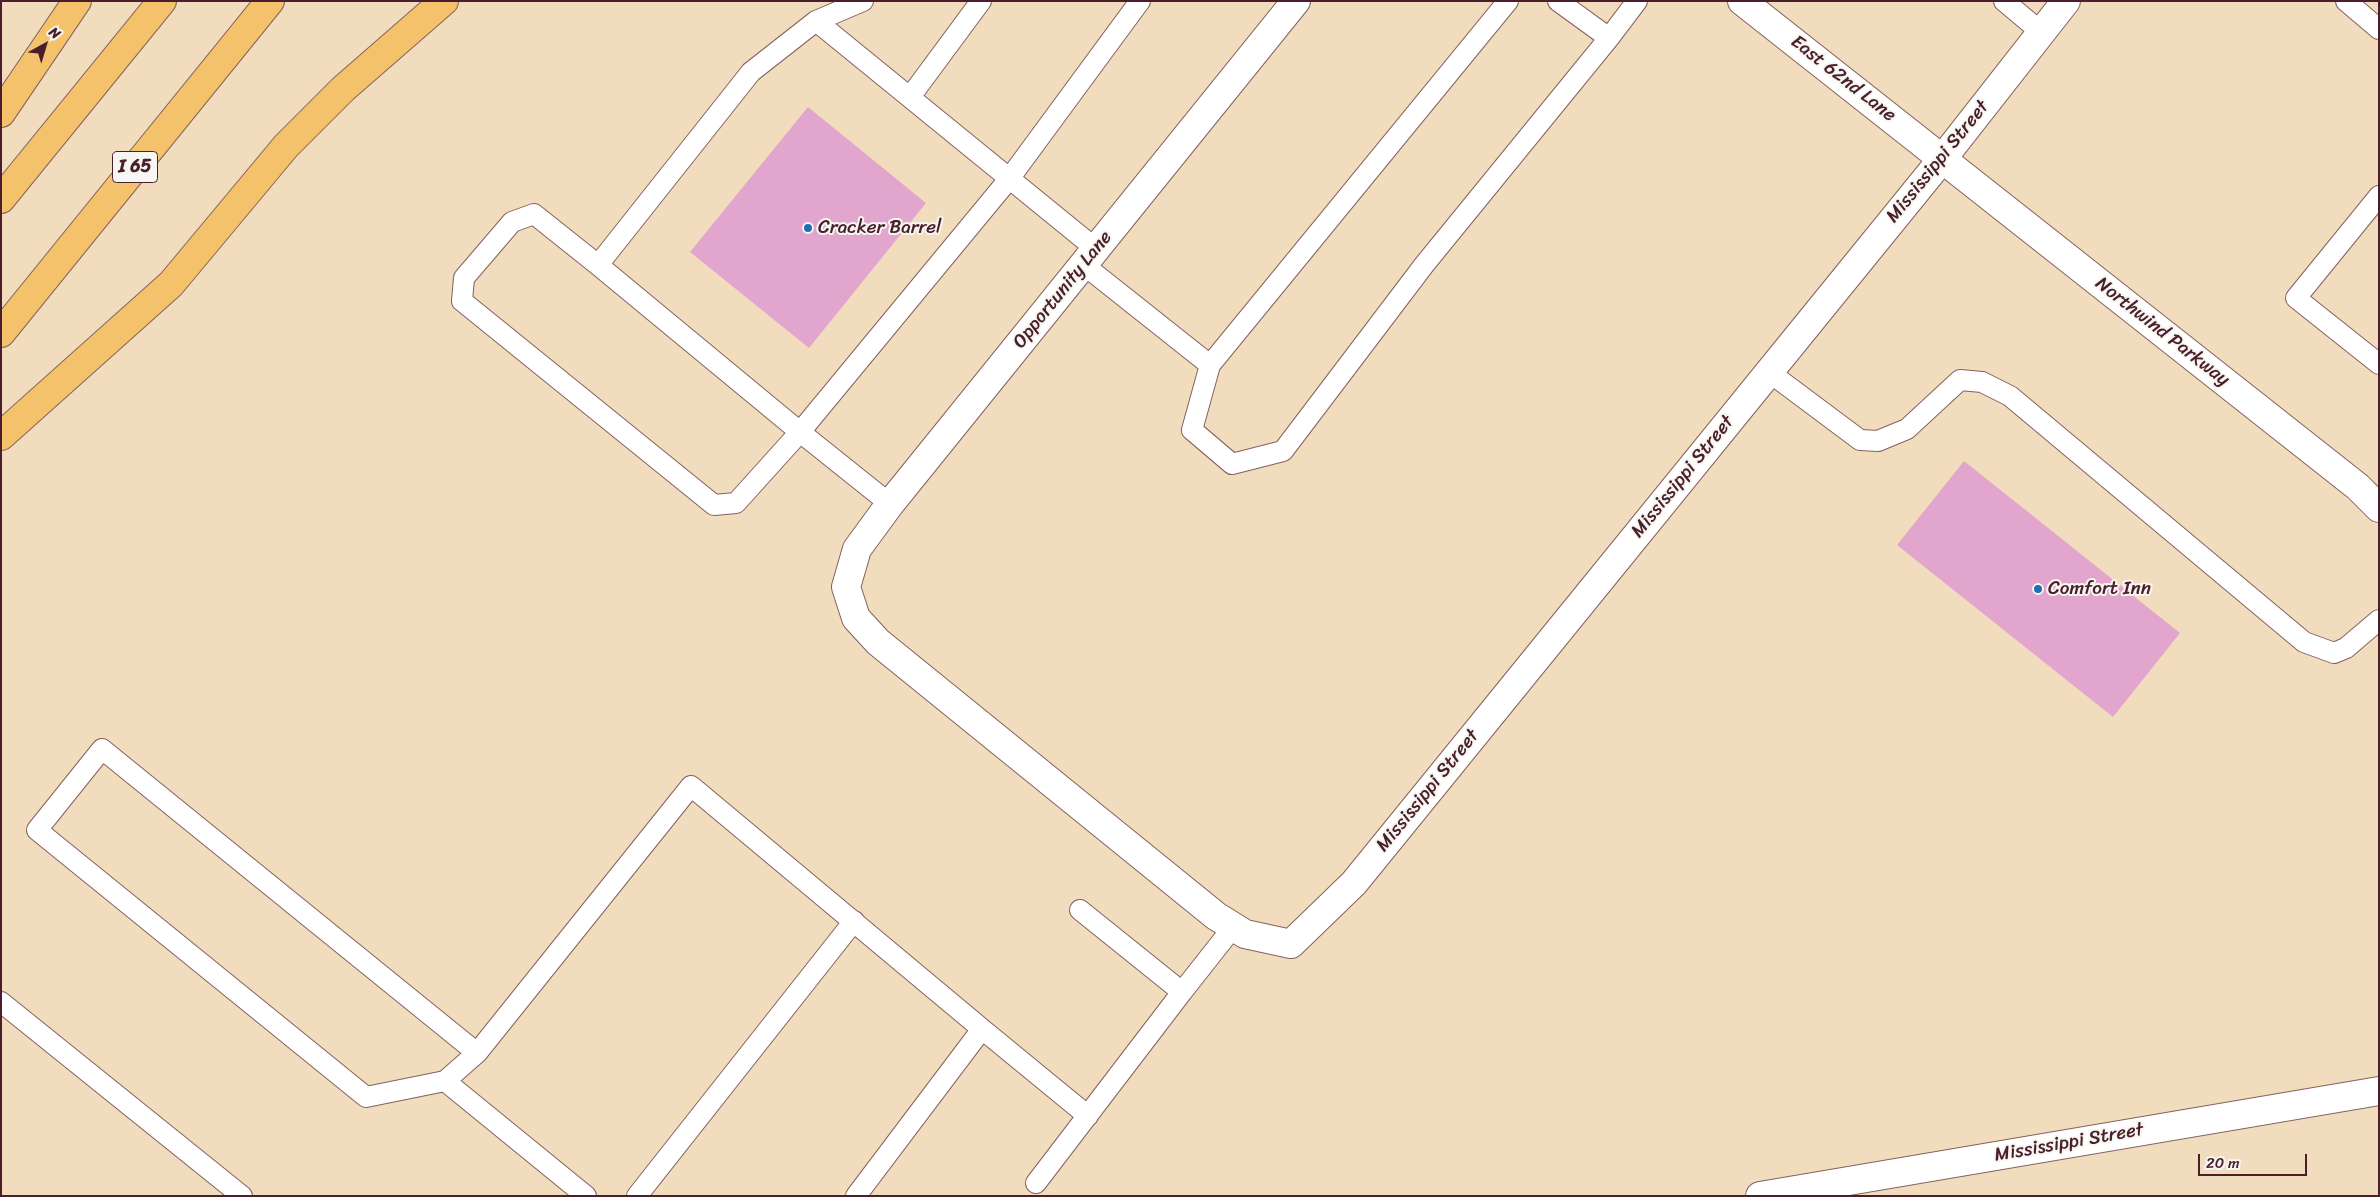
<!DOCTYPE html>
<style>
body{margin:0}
#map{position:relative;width:2380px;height:1197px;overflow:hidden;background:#f2dcbe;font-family:Sriracha,sans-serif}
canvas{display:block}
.frame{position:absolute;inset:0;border:2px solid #4a1f2b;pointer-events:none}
.north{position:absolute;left:20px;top:20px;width:50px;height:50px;-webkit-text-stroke:4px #f6f6f2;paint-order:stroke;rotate:39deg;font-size:14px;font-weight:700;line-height:20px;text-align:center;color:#4a1f2b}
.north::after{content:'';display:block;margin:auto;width:18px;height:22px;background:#4a1f2b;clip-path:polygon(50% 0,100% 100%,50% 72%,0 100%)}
.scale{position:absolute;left:2198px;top:1154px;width:109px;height:22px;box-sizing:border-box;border:2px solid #4a1f2b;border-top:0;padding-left:6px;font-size:15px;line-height:18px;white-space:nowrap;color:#4a1f2b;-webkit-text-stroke:4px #f6f6f2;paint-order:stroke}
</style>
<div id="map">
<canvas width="2380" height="1197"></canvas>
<div class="frame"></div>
<div class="north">N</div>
<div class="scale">20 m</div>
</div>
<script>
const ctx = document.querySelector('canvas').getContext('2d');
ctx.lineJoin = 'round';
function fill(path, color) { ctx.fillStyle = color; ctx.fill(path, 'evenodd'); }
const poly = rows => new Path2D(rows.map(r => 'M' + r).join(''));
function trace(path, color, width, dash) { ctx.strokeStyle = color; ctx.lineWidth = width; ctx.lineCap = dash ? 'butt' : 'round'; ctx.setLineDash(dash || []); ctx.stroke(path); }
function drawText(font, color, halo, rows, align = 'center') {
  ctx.font = font + ' Sriracha,sans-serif'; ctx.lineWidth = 4; ctx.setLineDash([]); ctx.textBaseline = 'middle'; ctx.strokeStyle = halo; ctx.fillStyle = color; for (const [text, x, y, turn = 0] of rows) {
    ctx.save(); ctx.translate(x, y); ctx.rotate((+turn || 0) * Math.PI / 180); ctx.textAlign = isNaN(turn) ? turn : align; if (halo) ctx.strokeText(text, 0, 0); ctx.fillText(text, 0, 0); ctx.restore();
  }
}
fill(poly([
 [808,107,926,203,809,348,690,252],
 [1964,461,2180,633,2113,717,1897,545]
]), '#e2a5ce');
const service = poly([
 [1508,1,1210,365,1192,430,1232,464,1283,451,1424,265,1609,38,1558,1],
 [2004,1,2041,32],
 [2346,1,2379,29],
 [816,21,1096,249],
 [1609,38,1637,1],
 [910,97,981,1],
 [2379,196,2296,298,2379,364],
 [598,265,751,72,816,21,863,1],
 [1084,265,1210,365],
 [1769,372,1860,440,1878,441,1907,429,1960,380,1982,382,2010,396,2304,642,2334,653,2346,648,2379,620],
 [890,504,800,432,598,265,534,214,512,222,464,278,462,301,714,505,736,503,800,432,1009,179,1140,1],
 [1080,910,1182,992,1234,926],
 [1,1002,242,1196],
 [982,1029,1088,1116],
 [477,1053,102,749,37,830,366,1097,445,1081,477,1053,691,786,982,1029,856,1196],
 [445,1081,586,1196],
 [1036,1183,1182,992],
 [637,1196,854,921]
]);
const minor = poly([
 [1296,1,890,504,857,549,846,587,856,618,878,642,1216,916,1245,934,1291,944,1354,883,1943,158,2066,1],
 [1742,1,2358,487,2379,508]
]);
const tertiary = poly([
 [1760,1196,2379,1091]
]);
const motorway = poly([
 [1,113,77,1],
 [1,199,162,1],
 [1,333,270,1],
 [1,436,171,284,286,146,343,89,444,1]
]);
trace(service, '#85615e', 22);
trace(minor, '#85615e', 30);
trace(tertiary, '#85615e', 30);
trace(motorway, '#85615e', 30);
trace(service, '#fff', 20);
trace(minor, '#fff', 28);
trace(tertiary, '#fff', 28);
trace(motorway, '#f4c26a', 28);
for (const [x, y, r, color] of [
 [808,228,5,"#1f6fb2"],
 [2038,589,5,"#1f6fb2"]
]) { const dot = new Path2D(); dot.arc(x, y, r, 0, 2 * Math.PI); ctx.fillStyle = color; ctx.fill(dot); trace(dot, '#f6f6f2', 2); }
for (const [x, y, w] of [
 [135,167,45]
]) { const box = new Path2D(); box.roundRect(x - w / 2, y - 15.5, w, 31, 4); ctx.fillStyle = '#f6f6f2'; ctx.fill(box); trace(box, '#4a1f2b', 1); }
drawText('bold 18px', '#4a1f2b', null, [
 ["I 65",135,167]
]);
drawText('19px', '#4a1f2b', '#f6f6f2', [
 ["East 62nd Lane",1843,79,38],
 ["Mississippi Street",1938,162,-51],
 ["Opportunity Lane",1063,290,-51],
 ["Northwind Parkway",2162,332,38],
 ["Mississippi Street",1683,477,-51],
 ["Mississippi Street",1428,791,-51],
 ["Mississippi Street",2069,1143,-10]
]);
drawText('19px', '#4a1f2b', '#f6f6f2', [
 ["Cracker Barrel",818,228],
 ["Comfort Inn",2048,589]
], 'left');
</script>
